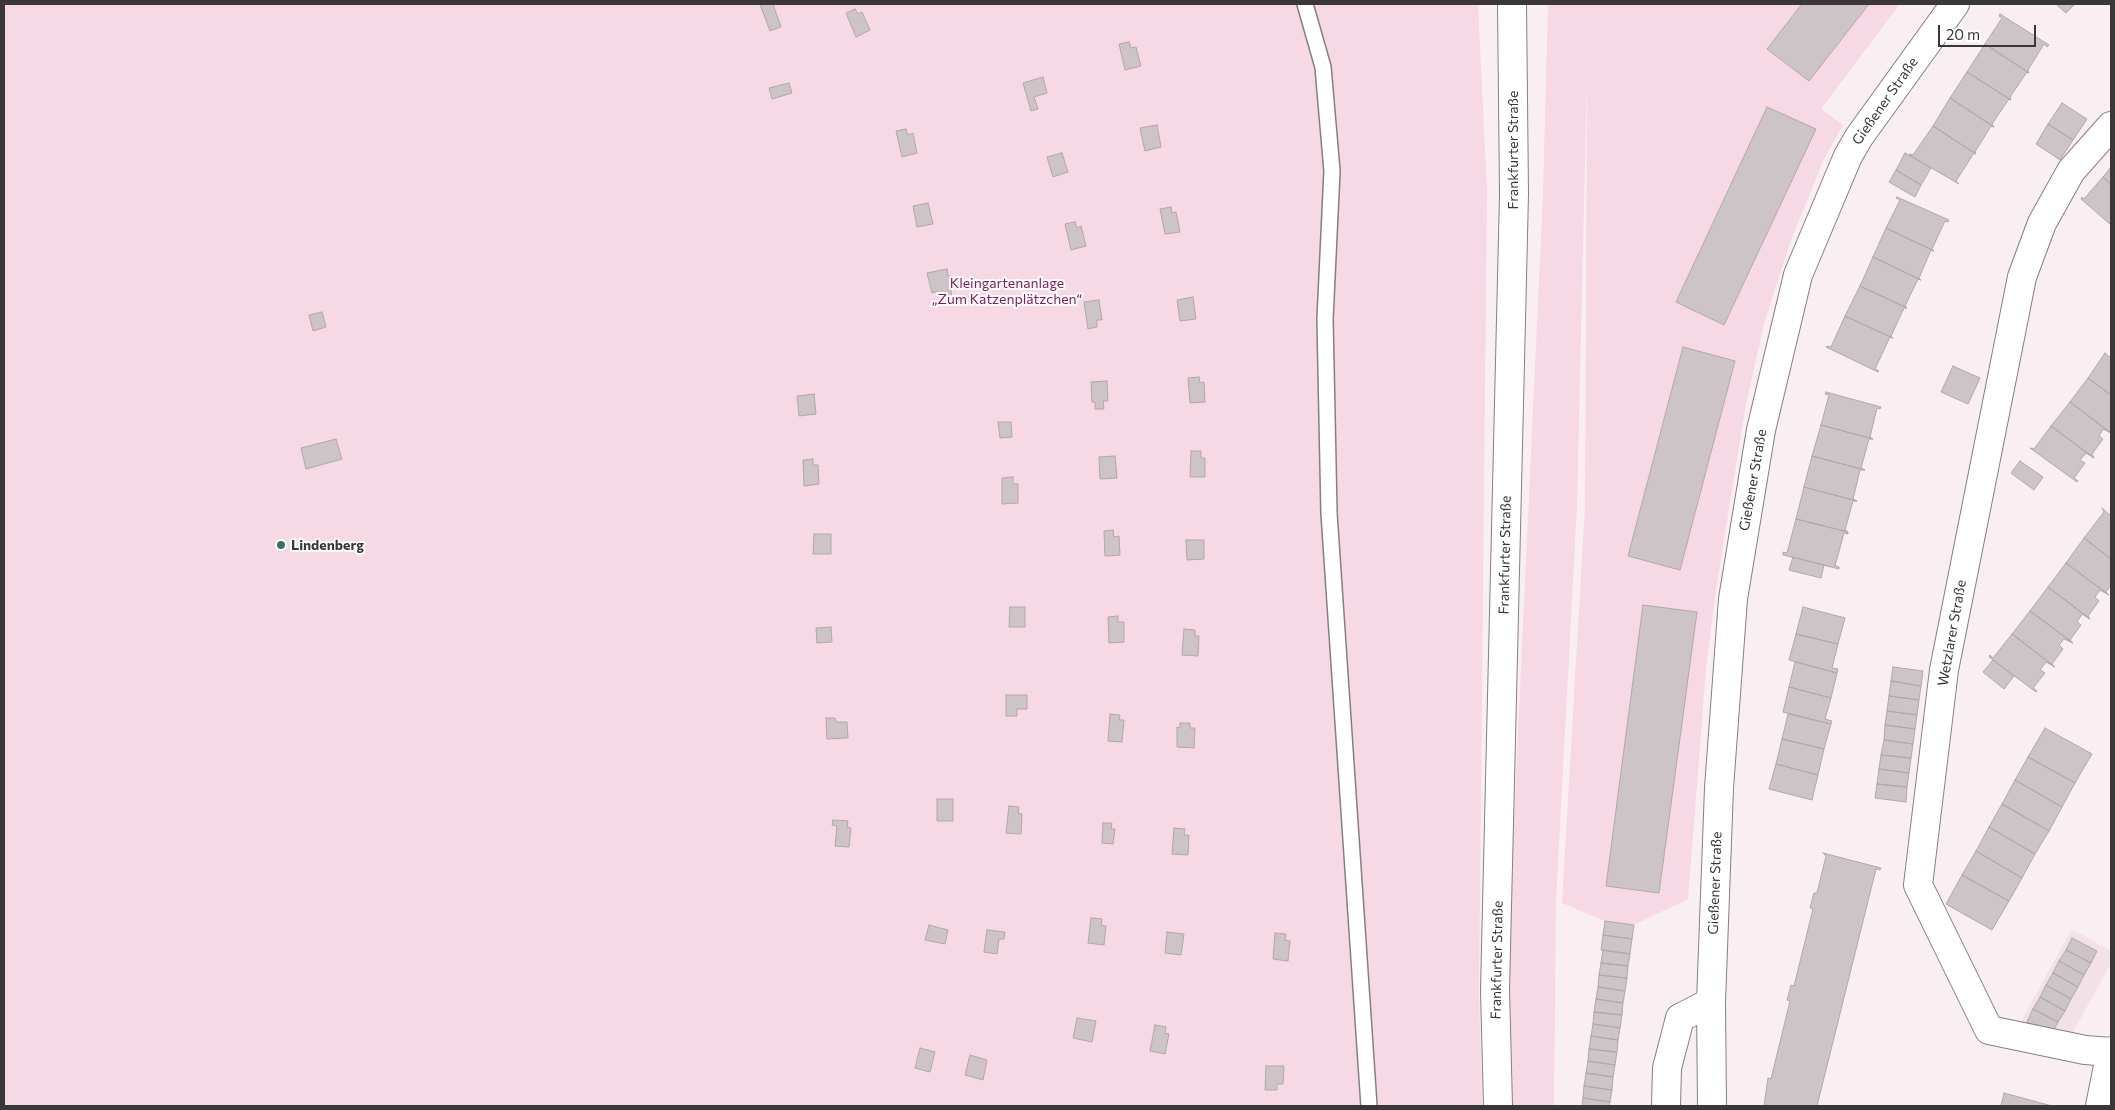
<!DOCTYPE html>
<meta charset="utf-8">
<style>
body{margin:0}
#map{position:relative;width:2115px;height:1110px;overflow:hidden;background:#f9eff3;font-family:Commissioner,sans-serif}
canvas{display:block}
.frame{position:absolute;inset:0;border:5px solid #3b3739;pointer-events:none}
.scale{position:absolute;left:1938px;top:25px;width:98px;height:22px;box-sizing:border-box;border:2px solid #3b3739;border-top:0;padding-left:6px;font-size:15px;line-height:18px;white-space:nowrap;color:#3b3739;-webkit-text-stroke:4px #fff;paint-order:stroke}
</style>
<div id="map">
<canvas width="2115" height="1110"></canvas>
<div class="frame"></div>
<div class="scale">20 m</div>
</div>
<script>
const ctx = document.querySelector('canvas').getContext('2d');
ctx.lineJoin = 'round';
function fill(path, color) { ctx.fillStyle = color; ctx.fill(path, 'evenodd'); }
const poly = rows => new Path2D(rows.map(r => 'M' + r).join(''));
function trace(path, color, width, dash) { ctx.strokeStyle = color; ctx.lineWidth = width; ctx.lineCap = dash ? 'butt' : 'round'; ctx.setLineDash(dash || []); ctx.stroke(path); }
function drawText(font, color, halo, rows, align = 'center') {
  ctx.font = font + ' Commissioner,sans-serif'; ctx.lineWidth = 4; ctx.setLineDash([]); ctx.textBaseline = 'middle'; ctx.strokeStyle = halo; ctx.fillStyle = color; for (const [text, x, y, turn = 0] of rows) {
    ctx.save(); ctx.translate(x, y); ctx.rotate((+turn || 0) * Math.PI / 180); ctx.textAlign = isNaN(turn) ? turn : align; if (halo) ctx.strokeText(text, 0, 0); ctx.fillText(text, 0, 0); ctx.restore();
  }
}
fill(poly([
 [2072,929,2111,951,2111,963,2066,1045,2021,1021]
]), '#f2e1e7');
fill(poly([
 [4,4,1478,4,1487,190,1479,991,1482,1106,4,1106],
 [1548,4,1802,4,1767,49,1809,81,1869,4,1900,4,1821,109,1843,125,1824,159,1790,243,1765,320,1746,404,1716,589,1706,670,1688,899,1634,925,1605,921,1562,903,1585,506,1587,78,1577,506,1556,902,1554,1106,1508,1106,1506,990,1543,194],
 [1767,107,1815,129,1724,325,1676,302],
 [1683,347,1735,362,1680,569,1628,556],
 [1644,605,1696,612,1659,893,1606,886]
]), '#f6d9e5');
const building = poly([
 [760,4,773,4,781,27,770,31,760,4],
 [1802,4,1869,4,1809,81,1767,49,1802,4],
 [2056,4,2075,4,2066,13,2056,4],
 [855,9,858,14,862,12,870,30,856,37,846,13,855,9],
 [2000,14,2049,45,2047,47,2044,44,2028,70,2029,73,1985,44,2002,18,1999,16,2000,14],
 [1129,42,1131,48,1136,47,1141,66,1125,70,1119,44,1129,42],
 [1985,44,2029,73,2027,72,2010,97,2011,100,1967,72,1985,44],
 [1967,72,2011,100,2009,99,1992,124,1994,127,1950,98,1967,72],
 [1043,77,1047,93,1034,97,1038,109,1031,111,1023,83,1043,77],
 [789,83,792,93,772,99,769,88,789,83],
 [1950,98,1994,127,1991,126,1975,152,1976,154,1933,126,1950,98],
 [2062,103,2087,119,2073,140,2048,124,2062,103],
 [1767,107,1816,129,1724,325,1676,302,1767,107],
 [2048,124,2073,140,2060,160,2036,144,2048,124],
 [1157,125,1161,147,1145,151,1140,128,1157,125],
 [1933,126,1976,154,1974,153,1956,181,1959,184,1909,155,1910,154,1913,155,1933,126],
 [906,129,908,135,913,133,917,153,902,157,896,131,906,129],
 [1062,153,1068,172,1053,177,1047,157,1062,153],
 [1905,153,1931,168,1921,185,1896,170,1905,153],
 [2111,167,2111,184,2103,177,2111,167],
 [1896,170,1921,185,1915,197,1889,182,1896,170],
 [2103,177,2111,184,2111,225,2081,199,2082,197,2084,199,2103,177],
 [1897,197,1949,220,1948,222,1945,221,1932,249,1934,251,1886,228,1900,200,1896,198,1897,197],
 [928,203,933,224,917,227,913,206,928,203],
 [1171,207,1172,213,1176,212,1180,232,1165,234,1160,209,1171,207],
 [1075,222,1077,228,1081,226,1086,246,1071,250,1065,224,1075,222],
 [1886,228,1934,251,1931,250,1919,278,1921,280,1873,257,1886,228],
 [1873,257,1921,280,1918,279,1905,306,1907,308,1860,286,1873,257],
 [947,269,948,275,956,280,950,288,952,296,940,298,938,291,932,293,927,273,947,269],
 [1860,286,1907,308,1904,308,1891,336,1893,338,1845,316,1860,286],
 [1193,297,1196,319,1180,321,1177,300,1193,297],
 [1099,300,1102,320,1097,320,1097,327,1088,329,1084,302,1099,300],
 [322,312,326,327,313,331,309,315,322,312],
 [1845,316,1893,338,1890,337,1875,369,1879,371,1878,372,1826,347,1827,346,1831,347,1845,316],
 [1683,347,1735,361,1680,570,1628,556,1683,347],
 [2105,353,2111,358,2111,395,2088,378,2105,353],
 [1953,366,1980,378,1968,404,1941,392,1953,366],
 [1199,377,1200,383,1204,382,1205,402,1190,403,1188,378,1199,377],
 [2088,378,2111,395,2111,433,2070,402,2088,378],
 [1107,381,1108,401,1103,401,1104,409,1095,409,1095,402,1092,402,1091,382,1107,381],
 [1826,392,1881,407,1880,409,1877,408,1870,437,1873,439,1821,425,1829,395,1825,394,1826,392],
 [814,394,816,414,799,416,797,396,814,394],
 [2070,402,2111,433,2103,429,2099,436,2103,439,2092,454,2094,458,2051,426,2070,402],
 [998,422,1011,422,1012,437,1000,438,998,422],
 [1821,425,1873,439,1869,439,1861,468,1865,470,1812,456,1821,425],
 [2051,426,2094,458,2086,453,2080,460,2085,463,2074,478,2078,481,2077,482,2030,448,2034,449,2051,426],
 [336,439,342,459,306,469,301,448,336,439],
 [1191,451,1201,451,1201,458,1205,458,1205,477,1190,477,1191,451],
 [1115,456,1117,478,1100,479,1099,457,1115,456],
 [1812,456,1865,470,1860,470,1853,499,1857,501,1804,487,1812,456],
 [813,459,813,465,818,465,819,484,804,486,803,460,813,459],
 [2020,461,2043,477,2034,490,2011,473,2020,461],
 [1013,477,1013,484,1018,484,1018,503,1002,504,1002,478,1013,477],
 [1804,487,1857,501,1853,501,1845,530,1848,532,1796,519,1804,487],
 [2102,508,2111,516,2111,559,2084,538,2104,512,2102,508],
 [1796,519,1848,532,1848,534,1844,533,1835,566,1839,567,1839,569,1783,555,1783,552,1787,553,1796,519],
 [1113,530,1114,537,1119,536,1120,555,1105,556,1104,531,1113,530],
 [814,534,831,534,831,554,813,554,814,534],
 [2084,538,2111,559,2111,585,2106,592,2109,595,2066,563,2084,538],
 [1186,540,1204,540,1204,559,1187,560,1186,540],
 [1793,557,1824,565,1821,578,1789,570,1793,557],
 [2066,563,2109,595,2100,590,2095,597,2099,601,2088,616,2090,619,2048,587,2066,563],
 [2048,587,2090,619,2082,614,2077,622,2081,625,2070,640,2073,643,2030,611,2048,587],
 [1643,605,1697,612,1659,893,1606,886,1643,605],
 [1010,607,1025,607,1025,627,1009,627,1010,607],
 [1803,607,1845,618,1838,644,1796,634,1803,607],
 [2030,611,2073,643,2064,639,2059,645,2063,649,2052,664,2055,667,2012,634,2030,611],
 [1118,616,1118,622,1124,622,1124,642,1109,643,1108,617,1118,616],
 [831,627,832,642,817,643,816,628,831,627],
 [1184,629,1195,630,1195,636,1199,636,1198,656,1182,655,1184,629],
 [1796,634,1838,644,1832,668,1838,669,1837,673,1789,660,1796,634],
 [2012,634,2055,667,2046,662,2040,670,2045,673,2033,688,2037,691,2036,692,1989,657,1990,655,1993,658,2012,634],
 [1993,660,2014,676,2004,689,1983,672,1993,660],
 [1795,662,1837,673,1831,698,1789,687,1795,662],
 [1893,667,1923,671,1921,686,1891,681,1893,667],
 [1891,681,1921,686,1919,700,1889,696,1891,681],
 [1789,687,1831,698,1825,719,1832,721,1831,724,1783,712,1789,687],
 [1006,695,1027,695,1027,709,1017,709,1017,716,1006,716,1006,695],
 [1889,696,1919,700,1917,715,1887,711,1889,696],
 [1887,711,1917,715,1915,729,1885,725,1887,711],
 [1110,714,1120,715,1119,720,1124,720,1122,742,1108,741,1110,714],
 [1788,714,1831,724,1824,749,1782,739,1788,714],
 [826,718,835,718,836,722,847,722,848,738,827,739,826,718],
 [1180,723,1190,723,1190,728,1195,728,1194,748,1177,747,1177,727,1180,728,1180,723],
 [1885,725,1915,729,1913,744,1884,740,1885,725],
 [2045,728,2092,754,2075,783,2028,757,2045,728],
 [1782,739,1824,749,1818,775,1776,764,1782,739],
 [1884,740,1913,744,1911,758,1881,755,1884,740],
 [1881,755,1911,758,1909,773,1879,769,1881,755],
 [2028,757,2075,783,2062,807,2015,780,2028,757],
 [1776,764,1818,775,1812,800,1769,789,1776,764],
 [1879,769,1909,773,1907,787,1877,784,1879,769],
 [2015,780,2062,807,2049,831,2002,804,2015,780],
 [1877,784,1907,787,1906,802,1875,798,1877,784],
 [937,799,953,799,953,821,937,821,937,799],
 [2002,804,2049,831,2035,854,1989,827,2002,804],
 [1009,806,1019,807,1018,813,1022,814,1021,834,1006,833,1009,806],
 [833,820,848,821,847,827,851,828,849,847,835,846,837,826,832,825,833,820],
 [1103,823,1112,823,1111,829,1115,829,1113,844,1102,843,1103,823],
 [1989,827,2035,854,2022,878,1976,851,1989,827],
 [1174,828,1185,829,1184,835,1189,835,1188,855,1172,854,1174,828],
 [1976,851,2022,878,2009,901,1962,875,1976,851],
 [1823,853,1881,868,1880,870,1876,869,1817,1106,1764,1106,1768,1078,1771,1079,1790,1001,1787,1000,1789,993,1791,985,1794,986,1813,909,1810,908,1814,893,1817,893,1826,856,1823,853],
 [1962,875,2009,901,1992,930,1946,904,1962,875],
 [1091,918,1102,919,1101,925,1106,926,1104,945,1088,943,1091,918],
 [1605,921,1634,925,1632,939,1603,935,1605,921],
 [929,925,948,930,945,944,925,940,929,925],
 [987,930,1005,932,1004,939,999,939,997,954,984,952,987,930],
 [1167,932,1184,934,1181,955,1165,953,1167,932],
 [1275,933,1286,934,1285,940,1290,941,1288,961,1273,959,1275,933],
 [1603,935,1632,939,1630,954,1601,950,1603,935],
 [2072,938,2097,951,2091,963,2066,950,2072,938],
 [1603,950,1630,954,1628,966,1601,963,1603,950],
 [2066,950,2091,963,2084,975,2059,961,2066,950],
 [2059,961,2084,975,2078,987,2053,973,2059,961],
 [1601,963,1628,966,1627,978,1599,975,1601,963],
 [2053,973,2078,987,2071,999,2046,985,2053,973],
 [1599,975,1627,978,1625,991,1598,987,1599,975],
 [2046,985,2071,999,2065,1011,2040,997,2046,985],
 [1598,987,1625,991,1623,1003,1596,999,1598,987],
 [2040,997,2065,1011,2058,1022,2033,1009,2040,997],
 [1596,999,1623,1003,1622,1015,1594,1012,1596,999],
 [2033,1009,2058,1022,2051,1035,2027,1022,2033,1009],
 [1594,1012,1622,1015,1620,1028,1593,1024,1594,1012],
 [1077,1018,1096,1021,1092,1042,1073,1038,1077,1018],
 [1593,1024,1620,1028,1618,1040,1591,1036,1593,1024],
 [1155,1025,1166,1027,1165,1033,1169,1034,1165,1054,1150,1051,1155,1025],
 [1591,1036,1618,1040,1617,1052,1589,1049,1591,1036],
 [920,1048,935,1052,930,1072,915,1068,920,1048],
 [1589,1049,1617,1052,1615,1065,1588,1061,1589,1049],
 [970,1055,987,1060,983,1080,965,1075,970,1055],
 [1588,1061,1615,1065,1613,1077,1586,1073,1588,1061],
 [1266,1066,1284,1066,1283,1084,1277,1084,1277,1090,1265,1090,1266,1066],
 [1586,1073,1613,1077,1612,1090,1584,1086,1586,1073],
 [1584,1086,1612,1090,1610,1102,1583,1098,1584,1086],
 [2004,1093,2052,1106,2001,1106,2004,1093],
 [1583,1098,1610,1102,1609,1106,1582,1106,1583,1098]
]);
fill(building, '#cdc4c8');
trace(building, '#b1a7ab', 1);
const service = poly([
 [1305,4,1323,67,1332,171,1325,319,1329,513,1369,1106]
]);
const minor = poly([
 [2111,126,2071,171,2042,223,2022,277,1944,670,1918,885,1989,1030,2085,1050,2111,1052],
 [1666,1106,1667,1068,1680,1018,1711,1002],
 [1712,1106,1711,1002,1719,788,1733,599,1761,430,1798,275,1848,156,1859,137,1955,4],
 [2100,1106,2111,1051]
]);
const primary = poly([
 [1498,1106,1495,990,1514,194,1512,4]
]);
trace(service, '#877e82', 18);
trace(minor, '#877e82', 30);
trace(primary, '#877e82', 30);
trace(service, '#fff', 15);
trace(minor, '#fff', 28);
trace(primary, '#fff', 28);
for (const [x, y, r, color] of [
 [281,545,5,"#367461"]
]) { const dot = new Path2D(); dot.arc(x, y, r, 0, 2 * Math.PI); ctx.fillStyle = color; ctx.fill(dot); trace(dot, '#fff', 2); }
drawText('14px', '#3b3739', '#fff', [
 ["Gießener Straße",1885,101,-55],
 ["Frankfurter Straße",1513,150,-90],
 ["Gießener Straße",1753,480,-80],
 ["Frankfurter Straße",1505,555,-89],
 ["Wetzlarer Straße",1952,633,-80],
 ["Gießener Straße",1715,883,-88],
 ["Frankfurter Straße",1497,960,-89]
]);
drawText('14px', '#871a59', '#fff', [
 ["Kleingartenanlage",1007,283],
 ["„Zum Katzenplätzchen“",1007,299]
]);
drawText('bold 14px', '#3b3739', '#fff', [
 ["Lindenberg",291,545]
], 'left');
</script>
